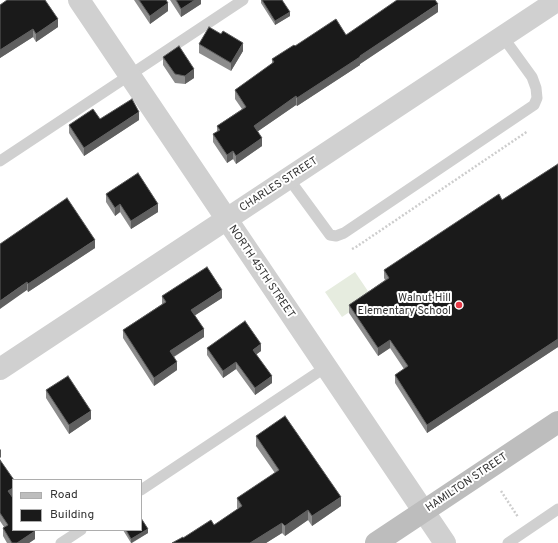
<!DOCTYPE html>
<style>
body{margin:0}
#map{position:relative;width:558px;height:543px;overflow:hidden;background:#fff;font-family:Overpass,sans-serif}
canvas{display:block}
.legend{position:absolute;left:12px;top:479px;width:130px;height:52px;box-sizing:border-box;background:#fff;border:1px solid #adadad;margin:0;padding:5px 7px;list-style:none;font-size:12px;color:#333}
.legend li{display:flex;align-items:center;gap:8px;height:20px}
.legend b{width:20px;border:1px solid #adadad}
</style>
<div id="map">
<canvas width="558" height="543"></canvas>
<ul class="legend">
<li><b style="height:5px;background:#bdbdbd"></b>Road</li>
<li><b style="height:11px;background:#1a1a1a"></b>Building</li>
</ul>
</div>
<script>
const ctx = document.querySelector('canvas').getContext('2d');
ctx.lineJoin = 'round';
function fill(path, color) { ctx.fillStyle = color; ctx.fill(path, 'evenodd'); }
const poly = rows => new Path2D(rows.map(r => 'M' + r).join(''));
function trace(path, color, width, dash) { ctx.strokeStyle = color; ctx.lineWidth = width; ctx.lineCap = dash ? 'butt' : 'round'; ctx.setLineDash(dash || []); ctx.stroke(path); }
function drawText(font, color, halo, rows, align = 'center') {
  ctx.font = font + ' Overpass,sans-serif'; ctx.lineWidth = 4; ctx.setLineDash([]); ctx.textBaseline = 'middle'; ctx.strokeStyle = halo; ctx.fillStyle = color; for (const [text, x, y, turn = 0] of rows) {
    ctx.save(); ctx.translate(x, y); ctx.rotate((+turn || 0) * Math.PI / 180); ctx.textAlign = isNaN(turn) ? turn : align; if (halo) ctx.strokeText(text, 0, 0); ctx.fillText(text, 0, 0); ctx.restore();
  }
}
fill(poly([
 [355,272,372,297,342,317,325,292]
]), '#e6ecdf');
trace(poly([
 [352,249,356,247,528,131],
 [501,491,518,517]
]), '#cdcdcd', 2.5, [2, 2]);
trace(poly([
 [0,161,243,0],
 [289,179,330,235,336,236,344,233,534,105,537,98,536,88,532,77,503,37],
 [141,490,326,367],
 [61,543,81,530],
 [508,543,558,509]
]), '#d0d0d0', 11);
trace(poly([
 [79,0,445,543],
 [0,369,558,0]
]), '#d0d0d0', 22);
trace(poly([
 [376,543,558,422]
]), '#bdbdbd', 22);
fill(poly([
 [134,0,166,0,168,11,150,24],
 [170,0,201,0,201,4,181,17],
 [261,0,282,0,290,16,275,25,261,3],
 [0,5,58,27,36,42,33,37,0,58],
 [438,12,360,64,360,65,297,106,296,105,258,131,262,146,236,164,233,159,227,163,213,142,213,134,217,132,217,126,242,109,235,99,235,90,272,64,272,59,295,46,346,35],
 [199,44,243,51,231,71,199,53],
 [163,57,194,78,185,84,175,83,163,65],
 [100,119,139,120,84,156,69,133,69,125],
 [558,164,558,347,427,433,395,383,395,375,404,369,390,348,378,356,349,313,349,305,385,280,384,278,384,270,502,200],
 [106,194,158,212,131,229,120,212,115,216,106,202],
 [0,244,95,248,28,292],
 [162,296,222,298,195,315,204,337,174,357,177,370,154,386,123,338,123,330,162,304],
 [207,348,261,351,256,354,272,383,255,395,236,369,223,378,207,355],
 [46,390,91,419,69,434,46,398],
 [256,436,341,506,312,526,308,520,285,536,282,533,266,543,172,543,214,525,238,509,237,508,237,498,275,473,256,446],
 [0,460,13,480,13,496,12,497,35,539,29,543,7,543,3,536,3,528,4,527,0,521],
 [123,530,141,530,148,533,132,543,131,543]
]), '#8c8c8c');
fill(poly([
 [195,0,201,0,201,4,181,17,181,9],
 [168,3,168,11,150,24,150,16],
 [438,4,438,12,360,64,360,65,297,106,297,98],
 [290,12,290,16,275,25,275,21],
 [58,19,58,27,36,42,36,34],
 [33,29,33,37,0,58,0,50],
 [243,43,243,51,231,71,231,63],
 [194,69,194,78,185,84,185,76],
 [296,96,296,105,254,134,254,126],
 [139,112,139,120,84,156,84,148],
 [262,138,262,146,236,164,236,156],
 [233,151,233,159,227,163,227,155],
 [120,204,120,212,115,216,115,208],
 [158,204,158,212,131,229,131,221],
 [95,240,95,248,28,292,28,284],
 [27,282,27,290,0,309,0,301],
 [222,290,222,298,191,318,191,310],
 [204,329,204,337,170,359,170,351],
 [558,339,558,347,427,433,427,425],
 [390,340,390,348,378,356,378,348],
 [261,344,261,351,253,357,253,350],
 [177,362,177,370,154,386,154,378],
 [236,362,236,369,223,378,223,371],
 [272,376,272,383,255,395,255,388],
 [91,411,91,419,69,434,69,425],
 [1,449,1,457,0,458,0,450],
 [13,488,13,496,8,499,8,491],
 [341,497,341,506,312,526,312,516],
 [308,510,308,520,285,536,285,526],
 [282,523,282,533,266,543,250,543],
 [148,529,148,533,131,543,131,539],
 [35,531,35,539,29,543,17,543]
]), '#5f5f5f');
const building = poly([
 [7,0,45,0,58,19,36,34,33,29,0,50,0,5,7,0],
 [139,0,166,0,168,3,150,16,139,0],
 [176,0,195,0,181,9,176,0],
 [262,0,282,0,290,12,275,21,262,0],
 [397,0,435,0,438,4,360,56,360,57,297,98,296,96,254,126,262,138,236,156,233,151,227,155,213,134,220,130,217,126,246,107,235,90,274,62,272,59,294,45,295,46,336,19,346,35,397,0],
 [209,27,221,34,223,31,243,43,231,63,199,44,209,27],
 [179,46,194,69,185,76,175,74,163,57,179,46],
 [132,99,139,112,84,148,69,125,93,109,100,119,132,99],
 [558,164,558,339,427,425,395,375,408,366,390,340,378,348,349,305,389,278,384,270,499,194,502,200,558,164],
 [138,173,158,204,131,221,120,204,115,208,106,194,138,173],
 [67,198,95,240,28,284,27,282,0,301,0,244,67,198],
 [207,267,222,290,191,310,204,329,170,351,177,362,154,378,123,330,166,302,162,296,207,267],
 [245,321,261,344,253,350,272,376,255,388,236,362,223,371,207,348,245,321],
 [68,376,91,411,69,425,46,390,68,376],
 [285,416,341,497,312,516,308,510,285,526,282,523,250,543,172,543,183,537,183,538,211,520,214,525,242,506,237,498,279,470,256,436,285,416],
 [0,460,14,480,13,480,13,488,8,491,13,498,13,530,35,530,35,531,17,543,12,543,3,528,8,525,0,513,0,460],
 [141,518,148,529,131,539,126,530,141,530,141,518]
]);
fill(building, '#1a1a1a');
trace(building, '#5f5f5f', 1);
for (const [x, y, r, color] of [
 [459,305,4,"#e63946"]
]) { const dot = new Path2D(); dot.arc(x, y, r, 0, 2 * Math.PI); ctx.fillStyle = color; ctx.fill(dot); trace(dot, '#fff', 1.5); }
drawText('11px', '#333', '#fff', [
 ["CHARLES STREET",279,185,-33],
 ["NORTH 45TH STREET",261,272,56],
 ["HAMILTON STREET",467,483,-34]
]);
drawText('11px', '#333', '#fff', [
 ["Walnut Hill",451,299],
 ["Elementary School",451,312]
], 'right');
</script>
